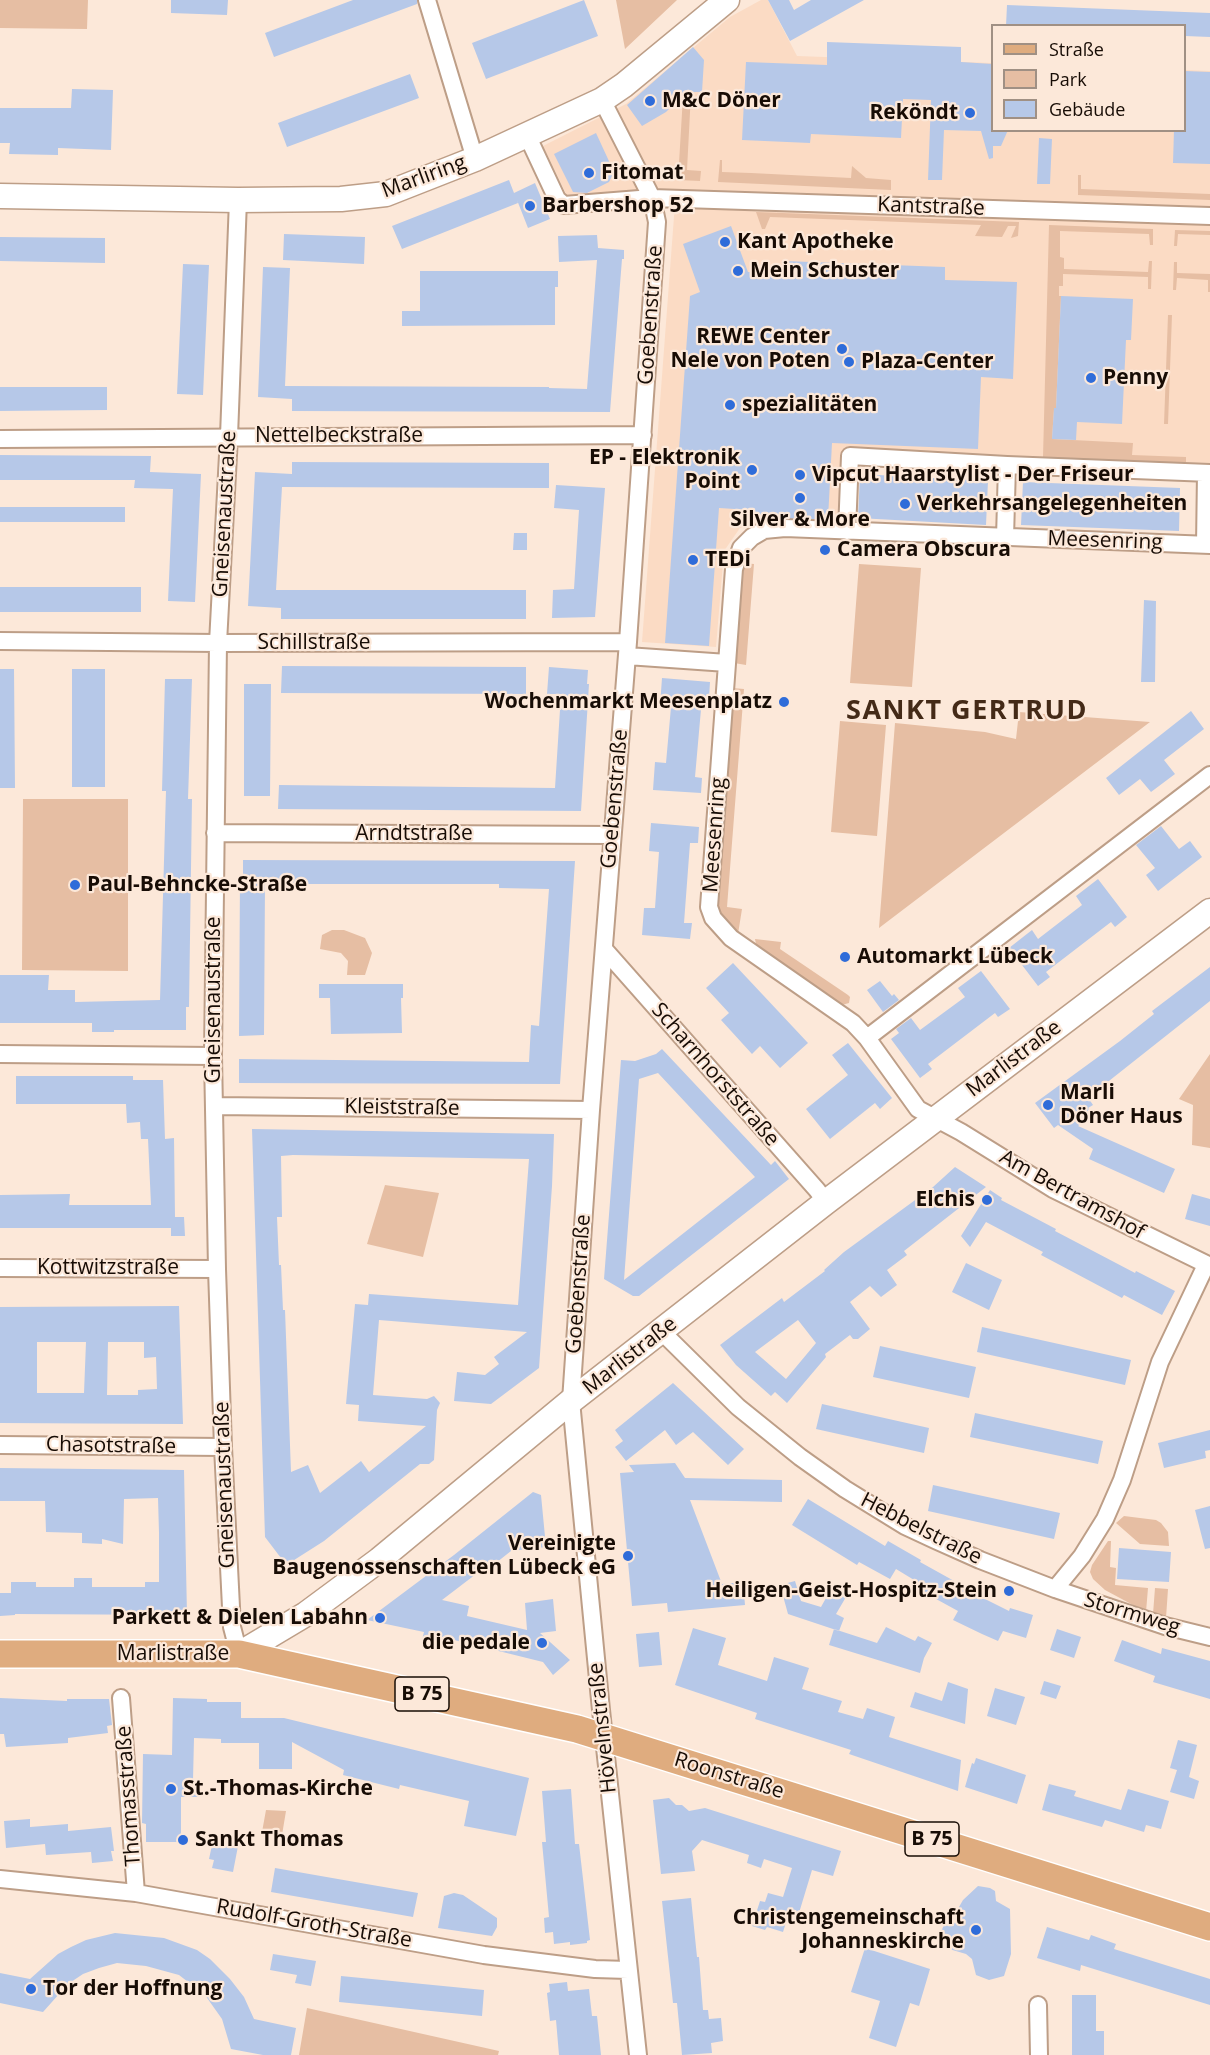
<!DOCTYPE html>
<meta charset="utf-8">
<style>
body{margin:0}
#map{position:relative;width:1210px;height:2055px;overflow:hidden;background:#fce8d9;font-family:"Open Sans",sans-serif}
canvas{display:block}
.legend{position:absolute;left:991px;top:24px;width:195px;height:108px;box-sizing:border-box;background:#fce8d9;border:2px solid #a09084;margin:0;padding:8px 10px;list-style:none;font-size:18px;color:#170c05}
.legend li{display:flex;align-items:center;gap:12px;height:30px}
.legend b{width:30px;border:2px solid #a09084}
</style>
<div id="map">
<canvas width="1210" height="2055"></canvas>
<ul class="legend">
<li><b style="height:8px;background:#dfac7f"></b>Straße</li>
<li><b style="height:16px;background:#e6bea3"></b>Park</li>
<li><b style="height:16px;background:#b6c8e8"></b>Gebäude</li>
</ul>
</div>
<script>
const ctx = document.querySelector('canvas').getContext('2d');
ctx.lineJoin = 'round';
function fill(path, color) { ctx.fillStyle = color; ctx.fill(path, 'evenodd'); }
const poly = rows => new Path2D(rows.map(r => 'M' + r).join(''));
function trace(path, color, width, dash) { ctx.strokeStyle = color; ctx.lineWidth = width; ctx.lineCap = dash ? 'butt' : 'round'; ctx.setLineDash(dash || []); ctx.stroke(path); }
function drawText(font, color, halo, rows, align = 'center') {
  ctx.font = font + ' "Open Sans",sans-serif'; ctx.lineWidth = 4.5; ctx.setLineDash([]); ctx.textBaseline = 'middle'; ctx.strokeStyle = halo; ctx.fillStyle = color; for (const [text, x, y, turn = 0] of rows) {
    ctx.save(); ctx.translate(x, y); ctx.rotate((+turn || 0) * Math.PI / 180); ctx.textAlign = isNaN(turn) ? turn : align; if (halo) ctx.strokeText(text, 0, 0); ctx.fillText(text, 0, 0); ctx.restore();
  }
}
fill(poly([
 [761,0,768,0,797,56,992,63,992,130,1184,130,1185,70,1210,71,1210,466,858,449,854,535,740,528,724,551,716,647,642,642,676,190,568,198,543,146,626,104,730,17]
]), '#fbdbc4');
fill(poly([
 [0,0,88,0,87,29,0,28],
 [616,0,677,0,625,49],
 [691,93,687,170,701,171,700,181,678,180,683,96],
 [720,160,722,160,722,172,751,173,851,178,852,166,866,178,891,180,891,190,718,182],
 [1078,175,1081,175,1081,189,1210,194,1210,200,1078,195],
 [756,212,1019,222,1018,236,1011,238,1016,226,1008,226,1002,237,975,236,981,225,770,217,765,229,762,229],
 [1049,225,1153,229,1153,245,1150,245,1149,234,1060,231,1060,257,1064,258,1064,269,1148,272,1149,261,1152,261,1151,289,1148,289,1148,277,1063,274,1063,286,1059,286,1059,296,1061,296,1056,408,1054,409,1052,439,1133,443,1132,455,1186,457,1186,464,1043,457],
 [1175,230,1210,231,1210,235,1178,234,1177,246,1174,246],
 [1174,262,1177,262,1177,273,1210,274,1210,292,1208,292,1208,280,1177,278,1176,290,1173,290],
 [1168,315,1172,315,1168,424,1164,424],
 [742,563,754,564,746,665,734,663],
 [859,564,921,568,912,687,850,683],
 [732,688,744,689,727,907,742,909,738,934,718,913,716,897],
 [1019,712,1150,722,879,928,895,723,985,732,1016,739],
 [840,721,886,725,877,836,831,832],
 [23,799,128,799,128,971,22,970],
 [332,930,344,930,365,938,372,953,365,975,347,975,348,961,341,953,320,949,322,935],
 [755,939,781,942,780,949,848,995,850,997,849,1003,842,1005,757,949],
 [1210,1054,1210,1148,1192,1145,1193,1105,1179,1099],
 [385,1185,439,1193,423,1257,367,1244],
 [1124,1516,1156,1520,1161,1523,1168,1532,1169,1546,1140,1544,1116,1523],
 [1108,1541,1111,1541,1110,1567,1116,1568,1115,1585,1148,1588,1146,1612,1105,1590,1093,1579,1090,1572,1092,1565],
 [1155,1588,1168,1589,1166,1618,1153,1614],
 [266,1810,286,1811,282,1835,262,1832],
 [307,2008,499,2051,498,2055,299,2055]
]), '#e6bea3');
fill(poly([
 [171,0,228,0,227,15,171,13],
 [353,0,417,0,417,4,274,57,265,33],
 [584,0,598,36,486,79,472,43],
 [768,0,789,0,794,10,811,0,864,0,790,41],
 [1007,5,1210,13,1210,37,1185,36,1185,26,1006,26],
 [827,42,961,47,961,62,993,64,993,130,1008,130,1001,146,993,146,993,158,989,159,981,131,944,130,942,180,928,180,931,100,903,99,901,138,811,134,810,143,742,140,746,62,827,65],
 [693,47,704,60,702,92,686,92,666,112,642,126,627,105],
 [1185,71,1210,72,1210,164,1173,163,1174,130,1185,130],
 [410,74,419,98,287,147,278,123],
 [72,89,113,90,111,150,58,148,58,155,9,154,10,143,0,143,0,108,71,108],
 [596,133,614,172,609,182,587,193,573,192,554,154],
 [1039,138,1052,139,1050,184,1037,184],
 [509,180,514,193,535,183,550,219,528,228,517,200,518,203,402,249,392,226],
 [731,226,748,272,784,274,784,261,945,267,945,280,1017,282,1013,379,981,377,978,449,832,443,828,519,750,519,750,510,719,508,709,646,665,643,690,296,700,292,683,244],
 [284,234,365,237,364,264,283,260],
 [597,235,598,248,624,250,624,259,622,259,610,412,292,411,292,399,258,397,263,267,290,268,285,386,549,387,549,388,587,389,597,260,559,262,558,236],
 [0,237,105,238,105,263,0,261],
 [183,264,209,265,203,395,177,394],
 [420,271,558,271,558,287,555,287,555,325,402,326,402,311,420,311],
 [1061,296,1133,299,1131,340,1126,340,1122,424,1077,422,1076,440,1052,439,1054,408,1056,408],
 [0,387,107,387,107,410,0,411],
 [0,455,151,456,150,472,201,474,195,602,168,601,173,489,134,488,135,480,0,480],
 [292,462,549,463,549,488,282,487,276,590,526,590,526,619,281,619,281,608,248,606,255,472,292,474],
 [860,474,988,481,986,525,858,518],
 [1023,482,1180,488,1179,531,1021,525],
 [556,485,605,488,595,617,552,618,553,590,574,589,579,510,554,508],
 [0,507,125,507,125,522,0,522],
 [514,533,527,533,527,550,513,550],
 [0,587,141,587,141,612,0,612],
 [1144,600,1156,601,1155,682,1141,682],
 [282,666,526,667,526,694,281,693],
 [549,667,588,670,587,684,589,684,581,811,278,809,279,785,555,788,561,694,547,694],
 [0,669,14,669,15,788,0,788],
 [72,669,105,669,105,787,72,787],
 [662,678,710,682,709,698,702,698,695,777,702,778,701,793,653,790,655,762,666,763,671,707,660,706],
 [165,679,192,679,188,799,192,799,189,1007,186,1007,186,1030,114,1030,114,1032,92,1032,92,1023,0,1023,0,975,49,975,48,990,75,990,75,1002,160,1000,166,791,162,791],
 [244,684,271,684,270,796,244,796],
 [1191,711,1204,729,1164,760,1175,774,1151,792,1140,779,1119,795,1106,778],
 [651,823,699,827,698,843,690,843,684,923,692,923,690,939,642,935,644,908,655,908,659,852,649,851],
 [1161,826,1179,849,1190,841,1202,857,1158,891,1146,875,1155,868,1136,845],
 [243,860,575,861,560,1084,239,1083,239,1059,529,1062,531,1025,539,1026,549,889,499,888,499,884,265,884,264,1035,239,1036,240,876,243,876],
 [1098,879,1127,917,1115,927,1111,922,1046,972,1050,977,1038,986,1009,948,1032,930,1038,939,1082,905,1076,896],
 [733,963,808,1043,780,1068,760,1046,752,1054,721,1020,729,1013,706,988],
 [1210,967,1210,1001,1095,1092,1096,1093,1089,1099,1093,1105,1088,1108,1094,1115,1078,1126,1175,1169,1164,1193,1089,1159,1093,1149,1058,1125,1054,1128,1035,1103,1120,1041,1154,1014,1152,1011],
 [981,971,1010,1009,998,1017,995,1013,928,1064,932,1069,920,1078,891,1039,899,1033,896,1029,911,1018,920,1030,965,997,958,988],
 [880,981,892,996,894,994,899,1000,883,1012,867,990],
 [319,984,403,984,403,998,401,998,402,1033,331,1034,330,998,319,998],
 [848,1043,892,1098,880,1109,875,1103,830,1139,806,1109,848,1075,832,1055],
 [662,1049,771,1165,775,1161,789,1179,639,1296,633,1296,604,1279,621,1060,635,1061,656,1054],
 [658,1073,755,1177,624,1280,639,1079],
 [16,1076,133,1076,133,1080,163,1080,165,1139,174,1138,175,1217,184,1217,185,1236,171,1236,171,1228,0,1228,0,1195,70,1194,69,1205,151,1205,148,1139,141,1139,140,1122,127,1123,126,1104,16,1104],
 [252,1129,554,1134,552,1186,539,1368,491,1404,454,1401,457,1372,485,1375,499,1364,494,1357,527,1332,379,1320,373,1395,427,1399,434,1396,440,1403,437,1410,434,1460,429,1464,420,1464,324,1541,291,1562,284,1562,265,1537],
 [293,1155,529,1159,518,1305,369,1294,368,1305,355,1304,346,1404,359,1405,358,1421,426,1426,369,1472,361,1461,320,1493,308,1465,291,1472,285,1310,283,1310,281,1265,279,1265,277,1217,282,1217,281,1156],
 [955,1167,986,1187,904,1251,907,1255,887,1270,897,1285,881,1297,870,1286,850,1302,870,1329,858,1339,853,1339,850,1335,825,1354,826,1357,787,1403,775,1392,771,1396,736,1365,720,1345,782,1298,784,1302,825,1271,824,1270,844,1252,933,1187],
 [798,1320,816,1343,786,1379,755,1352],
 [990,1190,1002,1198,1001,1200,1056,1229,1055,1231,1135,1273,1136,1271,1175,1291,1162,1315,1124,1295,1122,1298,1041,1255,1043,1252,986,1222,970,1247,961,1236],
 [1192,1194,1210,1199,1210,1226,1185,1219],
 [966,1263,1002,1280,989,1310,952,1292],
 [179,1306,183,1424,0,1423,0,1307],
 [37,1342,86,1342,84,1393,37,1393],
 [108,1342,144,1342,144,1358,156,1357,157,1389,138,1390,138,1395,107,1395],
 [982,1327,1131,1360,1125,1385,977,1352],
 [880,1346,976,1367,969,1398,873,1377],
 [673,1383,744,1449,728,1465,693,1432,676,1445,665,1430,626,1461,615,1447,623,1441,615,1430],
 [822,1404,929,1428,924,1453,816,1429],
 [975,1413,1103,1441,1098,1464,970,1437],
 [1210,1430,1210,1450,1205,1451,1206,1458,1164,1468,1158,1443],
 [675,1463,685,1478,782,1480,782,1502,690,1500,722,1584,743,1582,745,1605,668,1612,667,1603,632,1606,620,1473,634,1472,629,1465],
 [0,1468,184,1470,187,1615,15,1614,15,1615,0,1616,0,1593,11,1593,11,1582,36,1582,36,1587,74,1587,74,1578,92,1578,92,1587,145,1587,145,1582,159,1582,159,1533,158,1498,124,1499,123,1544,102,1539,102,1544,82,1543,82,1533,46,1532,45,1501,0,1501],
 [933,1485,1060,1513,1054,1539,928,1511],
 [533,1492,541,1495,546,1547,511,1551,482,1574,480,1571,442,1600,469,1606,467,1616,527,1630,525,1603,553,1599,556,1631,540,1633,570,1660,553,1675,543,1662,438,1636,436,1644,422,1640,424,1632,367,1620,454,1555],
 [808,1499,885,1546,888,1541,921,1560,920,1562,956,1582,955,1584,1009,1611,1010,1608,1033,1615,1026,1638,1003,1631,998,1641,982,1634,953,1620,958,1611,916,1588,919,1583,896,1569,890,1579,859,1562,857,1565,792,1525],
 [1210,1506,1210,1548,1205,1549,1195,1510],
 [1119,1548,1171,1552,1169,1582,1117,1579],
 [795,1581,801,1601,821,1607,831,1589,846,1597,836,1614,844,1618,839,1631,788,1614,780,1585],
 [886,1627,915,1641,918,1636,932,1643,924,1658,920,1673,829,1645,834,1629,877,1643],
 [693,1628,726,1638,718,1665,767,1681,774,1657,809,1668,802,1689,842,1701,838,1712,863,1719,867,1708,895,1717,889,1737,961,1760,958,1791,849,1754,851,1750,755,1719,757,1713,675,1685],
 [1057,1629,1081,1637,1074,1658,1050,1650],
 [659,1632,662,1665,639,1667,636,1634],
 [1122,1640,1161,1654,1162,1648,1210,1661,1210,1699,1153,1682,1155,1676,1114,1661],
 [1044,1681,1061,1686,1056,1699,1040,1694],
 [948,1682,968,1689,965,1724,910,1707,915,1692,942,1701],
 [995,1688,1025,1697,1016,1725,987,1716],
 [0,1698,67,1701,67,1699,109,1699,112,1725,107,1726,108,1733,68,1738,68,1743,6,1747,4,1734,0,1734],
 [173,1698,207,1699,207,1702,241,1702,241,1718,284,1718,529,1778,516,1836,464,1826,469,1801,400,1785,399,1789,343,1775,344,1770,292,1742,292,1769,259,1769,259,1743,221,1743,221,1739,194,1738,193,1780,199,1781,199,1797,181,1797,181,1842,146,1842,146,1824,142,1823,143,1754,172,1755],
 [1178,1740,1197,1745,1189,1777,1199,1781,1194,1799,1170,1792,1177,1770,1170,1768],
 [976,1758,1026,1775,1017,1804,965,1787,972,1763,974,1764],
 [1049,1784,1076,1791,1074,1796,1121,1810,1128,1789,1169,1801,1161,1829,1146,1825,1144,1832,1105,1820,1102,1827,1042,1810],
 [571,1789,575,1844,579,1844,590,1940,587,1941,587,1943,570,1945,570,1942,554,1944,553,1932,545,1933,544,1918,549,1917,542,1842,546,1842,542,1791],
 [669,1798,676,1805,682,1805,689,1811,705,1808,841,1851,833,1876,812,1870,799,1913,790,1910,783,1932,767,1927,765,1930,752,1926,760,1901,765,1902,768,1893,783,1897,792,1868,764,1859,761,1868,747,1863,749,1855,702,1840,692,1851,695,1871,661,1874,653,1800],
 [30,1819,30,1827,68,1824,68,1831,111,1827,114,1851,111,1851,113,1861,92,1863,91,1852,46,1855,45,1844,6,1848,4,1821],
 [214,1836,239,1841,233,1872,212,1868,214,1860,209,1859],
 [275,1868,418,1893,413,1917,271,1892],
 [978,1886,990,1888,995,1891,996,1901,1010,1909,1011,1954,1004,1976,989,1980,976,1975,972,1959,966,1954,939,1946,939,1936,944,1925,959,1922,959,1907,963,1900],
 [454,1893,463,1895,497,1918,497,1927,492,1936,438,1928,444,1896],
 [691,1898,697,1957,699,1957,703,2010,708,2010,709,2019,721,2018,723,2041,711,2043,712,2053,682,2055,677,2003,673,2003,662,1901],
 [1047,1927,1089,1940,1091,1935,1116,1944,1114,1949,1210,1979,1210,2005,1081,1965,1080,1971,1037,1958],
 [115,1933,164,1938,197,1950,210,1959,230,1979,244,1997,254,2019,296,2028,291,2055,263,2055,231,2049,222,2019,205,1995,179,1975,146,1966,117,1963,99,1968,83,1974,68,1984,43,2012,0,2003,0,1973,30,1979,58,1954,71,1947,86,1940],
 [865,1948,930,1969,919,2006,910,2003,896,2047,869,2038,880,2001,851,1992],
 [273,1954,316,1961,311,1986,295,1983,297,1975,270,1970],
 [341,1976,484,1990,482,2016,339,2002],
 [567,1982,568,1991,589,1989,592,2016,597,2016,601,2055,559,2055,556,2020,550,2021,547,1993,550,1992,549,1984],
 [1072,1995,1096,1995,1096,2031,1104,2031,1104,2055,1072,2055]
]), '#b6c8e8');
const street = poly([
 [427,0,475,159],
 [602,100,652,198,657,222,628,642,591,1110,571,1401,601,1710,638,2055],
 [527,135,557,199,564,205,652,198,1210,216],
 [238,200,229,436,218,643,213,1056,217,1269,223,1447,232,1627,239,1654],
 [0,439,643,435],
 [847,531,850,456,1007,465,1210,473],
 [1005,538,1007,465],
 [1205,545,1206,473],
 [1210,545,785,528,764,530,752,537,741,548,734,569,709,907,713,918,731,938,853,1023,867,1038,918,1109,961,1132,1053,1189,1210,1266],
 [0,641,218,643,628,642],
 [627,656,727,663],
 [215,833,612,835],
 [604,949,817,1190,826,1202],
 [867,1038,1210,775],
 [0,1054,213,1056],
 [214,1106,591,1110],
 [0,1268,217,1269],
 [662,1332,738,1407,800,1457,845,1489,905,1526,935,1540,980,1560,1055,1589,1082,1556,1105,1519,1122,1480,1160,1362,1206,1265],
 [0,1445,223,1447],
 [1055,1589,1165,1626,1210,1637],
 [121,1698,136,1893],
 [0,1879,136,1893,484,1955,595,1969,628,1970],
 [1038,2005,1039,2055]
]);
const secondary = poly([
 [0,196,238,200,341,199,386,194,475,159,602,100,624,85,727,0],
 [239,1654,306,1614,379,1560,571,1401,826,1202,1210,911]
]);
const primary = poly([
 [0,1654,239,1654,577,1729,1210,1927]
]);
trace(street, '#bd9e87', 20);
trace(secondary, '#bd9e87', 27);
trace(primary, '#fff', 30);
trace(street, '#fff', 16);
trace(secondary, '#fff', 24);
trace(primary, '#dfac7f', 27);
for (const [x, y, r, color] of [
 [650,101,6,"#2f6cd9"],
 [970,113,6,"#2f6cd9"],
 [589,173,6,"#2f6cd9"],
 [530,206,6,"#2f6cd9"],
 [725,242,6,"#2f6cd9"],
 [738,271,6,"#2f6cd9"],
 [842,349,6,"#2f6cd9"],
 [849,362,6,"#2f6cd9"],
 [1091,378,6,"#2f6cd9"],
 [730,405,6,"#2f6cd9"],
 [752,470,6,"#2f6cd9"],
 [800,475,6,"#2f6cd9"],
 [800,498,6,"#2f6cd9"],
 [905,504,6,"#2f6cd9"],
 [825,550,6,"#2f6cd9"],
 [693,560,6,"#2f6cd9"],
 [784,702,6,"#2f6cd9"],
 [75,885,6,"#2f6cd9"],
 [845,957,6,"#2f6cd9"],
 [1048,1105,6,"#2f6cd9"],
 [987,1200,6,"#2f6cd9"],
 [628,1556,6,"#2f6cd9"],
 [1009,1591,6,"#2f6cd9"],
 [380,1618,6,"#2f6cd9"],
 [542,1643,6,"#2f6cd9"],
 [171,1789,6,"#2f6cd9"],
 [183,1840,6,"#2f6cd9"],
 [976,1930,6,"#2f6cd9"],
 [31,1989,6,"#2f6cd9"]
]) { const dot = new Path2D(); dot.arc(x, y, r, 0, 2 * Math.PI); ctx.fillStyle = color; ctx.fill(dot); trace(dot, '#fce8d9', 2); }
for (const [x, y, w] of [
 [422,1694,54],
 [932,1839,54]
]) { const box = new Path2D(); box.roundRect(x - w / 2, y - 17, w, 34, 4.5); ctx.fillStyle = '#fce8d9'; ctx.fill(box); trace(box, '#170c05', 1.5); }
drawText('bold 20px', '#170c05', null, [
 ["B 75",422,1694],
 ["B 75",932,1839]
]);
drawText('bold 21px', '#170c05', '#fce8d9', [
 ["M&C Döner",662,101],
 ["Reköndt",958,113,"right"],
 ["Fitomat",601,173],
 ["Barbershop 52",542,206],
 ["Kant Apotheke",737,242],
 ["Mein Schuster",750,271],
 ["REWE Center",830,337,"right"],
 ["Nele von Poten",830,361,"right"],
 ["Plaza-Center",861,362],
 ["Penny",1103,378],
 ["spezialitäten",742,405],
 ["EP - Elektronik",740,458,"right"],
 ["Point",740,482,"right"],
 ["Vipcut Haarstylist - Der Friseur",812,475],
 ["Verkehrsangelegenheiten",917,504],
 ["Silver & More",800,520,"center"],
 ["Camera Obscura",837,550],
 ["TEDi",705,560],
 ["Wochenmarkt Meesenplatz",772,702,"right"],
 ["Paul-Behncke-Straße",87,885],
 ["Automarkt Lübeck",857,957],
 ["Marli",1060,1093],
 ["Döner Haus",1060,1117],
 ["Elchis",975,1200,"right"],
 ["Vereinigte",616,1544,"right"],
 ["Baugenossenschaften Lübeck eG",616,1568,"right"],
 ["Heiligen-Geist-Hospitz-Stein",997,1591,"right"],
 ["Parkett & Dielen Labahn",368,1618,"right"],
 ["die pedale",530,1643,"right"],
 ["St.-Thomas-Kirche",183,1789],
 ["Sankt Thomas",195,1840],
 ["Christengemeinschaft",964,1918,"right"],
 ["Johanneskirche",964,1942,"right"],
 ["Tor der Hoffnung",43,1989]
], 'left');
drawText('21px', '#170c05', '#fce8d9', [
 ["Marliring",424,177,-20],
 ["Kantstraße",931,207,2],
 ["Goebenstraße",651,315,-86],
 ["Nettelbeckstraße",339,436],
 ["Gneisenaustraße",225,514,-87],
 ["Meesenring",1105,541,2],
 ["Schillstraße",314,643],
 ["Goebenstraße",615,799,-85],
 ["Arndtstraße",414,834],
 ["Meesenring",715,835,-86],
 ["Gneisenaustraße",214,1000,-90],
 ["Marlistraße",1014,1059,-37],
 ["Scharnhorststraße",715,1075,49],
 ["Kleiststraße",402,1108,1],
 ["Am Bertramshof",1072,1195,29],
 ["Kottwitzstraße",108,1268],
 ["Goebenstraße",579,1284,-86],
 ["Marlistraße",630,1356,-38],
 ["Chasotstraße",111,1446,1],
 ["Gneisenaustraße",225,1485,-92],
 ["Hebbelstraße",921,1529,27],
 ["Stormweg",1132,1614,17],
 ["Marlistraße",173,1654],
 ["Hövelnstraße",603,1728,-96],
 ["Roonstraße",729,1776,17],
 ["Thomasstraße",129,1796,-94],
 ["Rudolf-Groth-Straße",314,1924,10]
]);
ctx.letterSpacing = '1.5px';
drawText('bold 27px', '#442a17', '#fce8d9', [
 ["SANKT GERTRUD",967,711]
]);
ctx.letterSpacing = '0px';
</script>
